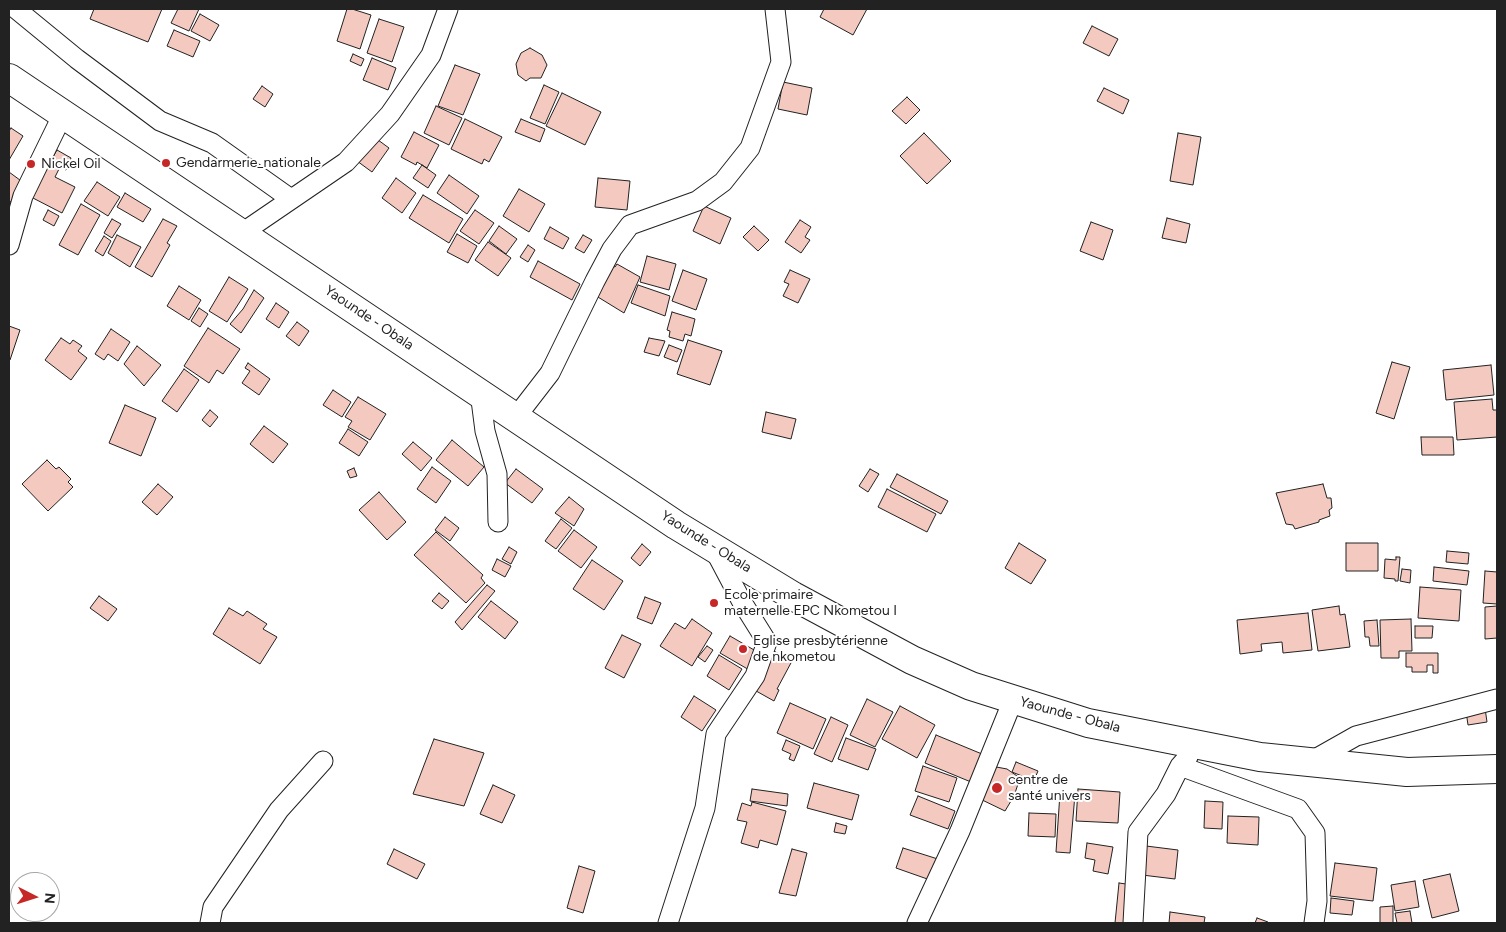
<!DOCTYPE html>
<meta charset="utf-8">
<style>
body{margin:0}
#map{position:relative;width:1506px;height:932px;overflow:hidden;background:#fff;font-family:Figtree,sans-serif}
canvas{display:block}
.frame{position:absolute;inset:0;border:10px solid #222;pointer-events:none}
.north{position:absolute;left:10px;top:872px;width:50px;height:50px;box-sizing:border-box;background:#fff;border:1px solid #a7a7a7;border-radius:50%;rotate:95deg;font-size:14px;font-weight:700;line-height:20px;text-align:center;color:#222}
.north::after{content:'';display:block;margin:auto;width:18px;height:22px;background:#c62828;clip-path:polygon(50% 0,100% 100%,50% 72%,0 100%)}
</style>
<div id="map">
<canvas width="1506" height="932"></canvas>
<div class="frame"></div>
<div class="north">N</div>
</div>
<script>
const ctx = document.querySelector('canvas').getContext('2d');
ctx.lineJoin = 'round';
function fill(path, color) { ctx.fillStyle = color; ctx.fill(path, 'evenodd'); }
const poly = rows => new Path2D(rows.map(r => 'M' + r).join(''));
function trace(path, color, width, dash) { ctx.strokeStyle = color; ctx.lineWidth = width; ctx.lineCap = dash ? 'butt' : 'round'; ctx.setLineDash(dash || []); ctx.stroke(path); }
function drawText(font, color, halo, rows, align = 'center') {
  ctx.font = font + ' Figtree,sans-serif'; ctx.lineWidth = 4; ctx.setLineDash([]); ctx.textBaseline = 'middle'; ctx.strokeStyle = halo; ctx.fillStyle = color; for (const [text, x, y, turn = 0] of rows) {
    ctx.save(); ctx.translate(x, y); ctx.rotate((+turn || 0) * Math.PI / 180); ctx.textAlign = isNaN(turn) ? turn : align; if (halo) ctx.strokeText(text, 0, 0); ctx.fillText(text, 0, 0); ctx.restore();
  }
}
const building = poly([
 [94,9,162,9,148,42,90,19,94,9],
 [178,9,199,9,189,31,171,23,178,9],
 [347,9,352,9,371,15,360,49,337,41,347,9],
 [824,9,867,9,853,35,820,17,824,9],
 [200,14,219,25,210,41,191,31,200,14],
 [379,19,404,27,392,62,367,53,379,19],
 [1092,26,1118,39,1109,56,1083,43,1092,26],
 [174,30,200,41,193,57,167,46,174,30],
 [530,48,542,55,547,65,541,78,530,78,526,81,518,75,516,64,521,53,530,48],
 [353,54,364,59,361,66,350,61,353,54],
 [372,58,396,68,388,90,363,80,372,58],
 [455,65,480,74,463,115,438,106,455,65],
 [783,82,812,88,807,115,778,109,783,82],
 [544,85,559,92,545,124,530,118,544,85],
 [262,86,273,94,265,107,253,99,262,86],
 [1104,88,1129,100,1123,114,1097,101,1104,88],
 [562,93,601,112,585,145,546,126,562,93],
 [907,97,920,110,906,124,892,111,907,97],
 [436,106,462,118,449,145,424,133,436,106],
 [465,119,502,137,489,162,484,159,482,164,451,149,465,119],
 [521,119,545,129,540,142,515,132,521,119],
 [11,128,23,136,9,160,9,131,11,128],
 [414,132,439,145,427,168,417,162,416,165,401,157,414,132],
 [924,133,951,161,927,184,900,156,924,133],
 [1178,133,1201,137,1193,185,1170,181,1178,133],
 [374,137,389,148,372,172,357,161,374,137],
 [57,150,71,158,66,170,50,162,57,150],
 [48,164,59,169,55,177,75,187,62,213,31,197,48,164],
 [422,165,436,175,428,188,413,178,422,165],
 [9,172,24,183,9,204,9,172],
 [449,175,479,196,467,214,437,193,449,175],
 [396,178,416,193,402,213,382,198,396,178],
 [598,178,630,181,627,210,595,207,598,178],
 [97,182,120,197,108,216,84,201,97,182],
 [519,189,545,204,529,232,503,216,519,189],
 [125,193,151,209,143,222,117,207,125,193],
 [423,195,463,219,449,243,409,218,423,195],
 [81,204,100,215,78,255,59,245,81,204],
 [704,206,731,218,720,244,693,231,704,206],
 [48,210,59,216,54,226,43,220,48,210],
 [475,210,494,223,479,244,460,231,475,210],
 [1167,218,1190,224,1186,243,1162,238,1167,218],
 [112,219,121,224,112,238,104,233,112,219],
 [163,219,177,226,167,243,170,245,152,277,135,267,163,219],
 [800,220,811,227,805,237,810,240,801,253,785,242,800,220],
 [1091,222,1113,230,1103,260,1080,251,1091,222],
 [499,226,517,239,506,254,489,241,499,226],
 [754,226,769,240,758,251,743,237,754,226],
 [550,227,569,238,563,249,544,239,550,227],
 [457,234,477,246,468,263,447,252,457,234],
 [117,235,141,247,130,267,108,253,117,235],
 [583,235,592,240,584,253,575,248,583,235],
 [104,236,111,241,103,256,95,251,104,236],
 [488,242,511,258,498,276,475,260,488,242],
 [528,245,535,250,528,262,520,257,528,245],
 [647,256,676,264,669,290,640,282,647,256],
 [538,261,580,284,572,300,530,277,538,261],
 [609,264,615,267,617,264,640,277,624,313,593,294,609,264],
 [683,270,707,279,696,310,672,301,683,270],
 [790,270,810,279,798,303,783,296,789,284,784,282,790,270],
 [229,277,248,289,227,322,209,311,229,277],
 [638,285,670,296,665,316,631,303,638,285],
 [179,286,201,300,189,320,167,306,179,286],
 [254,290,264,298,241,333,230,324,243,309,254,290],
 [276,303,289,312,279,328,266,319,276,303],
 [199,308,208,314,200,327,191,321,199,308],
 [672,312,695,319,691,336,685,334,683,341,669,337,670,331,667,330,672,312],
 [297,322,309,331,299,346,286,336,297,322],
 [9,326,20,330,10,360,9,360,9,326],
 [208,328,240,349,223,374,217,370,209,383,184,366,208,328],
 [111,329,130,342,118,361,108,354,104,360,95,354,111,329],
 [61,338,70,344,73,340,82,346,78,351,87,358,71,380,45,360,61,338],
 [649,338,665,341,659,356,644,352,649,338],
 [688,340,722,351,710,385,677,374,688,340],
 [669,345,682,350,677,362,664,357,669,345],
 [137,346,161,365,144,386,124,364,137,346],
 [1392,362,1410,367,1394,419,1376,413,1392,362],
 [248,363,270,379,259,395,242,383,250,371,245,368,248,363],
 [1491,365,1494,395,1446,400,1443,370,1491,365],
 [184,369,199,380,177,412,162,401,184,369],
 [333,390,351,402,342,417,323,405,333,390],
 [358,397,386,414,370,440,348,427,352,421,345,417,358,397],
 [1492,399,1493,410,1497,410,1497,437,1457,440,1454,402,1492,399],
 [125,405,156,418,141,456,109,443,125,405],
 [210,410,218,417,210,427,202,420,210,410],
 [766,412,796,419,791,439,762,432,766,412],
 [264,426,288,444,273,463,250,444,264,426],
 [348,429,368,442,359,456,339,443,348,429],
 [1421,437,1453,437,1454,455,1422,455,1421,437],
 [452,440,484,467,468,486,436,460,452,440],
 [413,442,432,458,421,471,402,454,413,442],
 [47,460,56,469,59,467,71,479,68,482,73,487,48,511,22,484,47,460],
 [432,467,451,481,436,503,417,489,432,467],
 [354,468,357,476,350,478,347,471,354,468],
 [516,469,543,489,532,503,505,483,516,469],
 [870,469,879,474,868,492,859,486,870,469],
 [897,474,948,501,941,514,890,487,897,474],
 [158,484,173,497,157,515,142,502,158,484],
 [1323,484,1327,498,1331,498,1332,508,1329,510,1330,516,1319,520,1319,522,1295,529,1293,525,1286,524,1276,493,1323,484],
 [887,489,936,514,927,532,878,507,887,489],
 [379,492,406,522,387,540,359,510,379,492],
 [569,497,584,509,574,526,555,513,569,497],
 [445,517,459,528,450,541,435,530,445,517],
 [561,519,572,528,556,549,545,541,561,519],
 [574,530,597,547,581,568,558,551,574,530],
 [436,532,483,575,481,578,485,583,466,603,414,555,436,532],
 [1019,543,1046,560,1031,584,1005,568,1019,543],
 [1346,543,1378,543,1378,571,1346,571,1346,543],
 [642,544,651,552,640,566,631,558,642,544],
 [509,547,517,552,511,564,502,559,509,547],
 [1447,551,1469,553,1468,564,1446,562,1447,551],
 [1396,557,1400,557,1398,581,1395,581,1395,579,1384,578,1385,559,1396,560,1396,557],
 [497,559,511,566,505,577,492,570,497,559],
 [592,560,623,581,604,610,573,589,592,560],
 [1434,567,1469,571,1467,585,1433,581,1434,567],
 [1402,569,1411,570,1410,583,1400,581,1402,569],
 [1485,571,1497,572,1497,604,1483,603,1485,571],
 [487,585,495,591,462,630,455,622,487,585],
 [1420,587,1461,590,1459,621,1418,618,1420,587],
 [439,593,449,601,442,609,432,601,439,593],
 [99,596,117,609,108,621,90,608,99,596],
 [645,597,661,603,652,624,637,618,645,597],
 [491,601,518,622,505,639,478,617,491,601],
 [1339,606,1340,615,1345,614,1350,647,1318,651,1312,610,1339,606],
 [1497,606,1497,638,1485,639,1485,607,1497,606],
 [229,608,243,616,247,611,267,624,263,629,277,637,260,664,213,634,229,608],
 [1308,613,1312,650,1283,653,1282,642,1261,644,1262,651,1240,654,1237,620,1308,613],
 [692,619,712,633,692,666,660,646,675,623,685,629,692,619],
 [1411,619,1412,651,1399,651,1399,658,1381,658,1380,620,1411,619],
 [1377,620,1379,646,1370,646,1369,637,1365,637,1364,621,1377,620],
 [1415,626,1433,626,1432,638,1415,638,1415,626],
 [622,635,641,644,624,678,605,668,622,635],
 [730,636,761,654,751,671,720,653,730,636],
 [707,646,713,650,705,662,698,657,707,646],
 [772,650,792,661,777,689,779,690,774,701,749,687,772,650],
 [1406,653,1438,653,1438,673,1433,673,1433,665,1427,665,1427,672,1412,672,1412,667,1406,667,1406,653],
 [719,655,742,669,729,690,707,676,719,655],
 [694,696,716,710,702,731,681,717,694,696],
 [867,699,893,712,875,747,850,735,867,699],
 [790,703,826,719,813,749,777,733,790,703],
 [900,706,935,725,917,758,882,739,900,706],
 [1485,708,1487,722,1468,725,1466,711,1485,708],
 [831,717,848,725,832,762,814,754,831,717],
 [936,735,982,754,971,782,925,763,936,735],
 [846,738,876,749,868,770,838,759,846,738],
 [434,739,484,753,464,806,413,794,434,739],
 [786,740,800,746,794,761,789,759,791,754,782,750,786,740],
 [1016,762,1038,771,1032,785,1021,780,1022,776,1012,772,1016,762],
 [923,766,957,778,949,802,915,791,923,766],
 [991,766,1007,769,1020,778,1014,796,1005,811,976,797,991,766],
 [814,783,859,795,852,820,807,808,814,783],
 [493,785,515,795,502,823,480,814,493,785],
 [752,789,788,794,787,806,750,801,752,789],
 [1078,789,1120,792,1118,823,1076,821,1078,789],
 [1060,793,1075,794,1070,853,1056,852,1060,793],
 [918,796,955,811,948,829,910,815,918,796],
 [1205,801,1223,802,1222,829,1204,828,1205,801],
 [752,802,786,811,777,845,760,840,758,848,741,843,747,822,737,820,742,803,751,806,752,802],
 [1029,813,1056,814,1055,837,1028,836,1029,813],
 [1228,816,1259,817,1258,845,1227,843,1228,816],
 [836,823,847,826,845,834,834,832,836,823],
 [1087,843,1113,847,1108,874,1093,871,1095,860,1085,858,1087,843],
 [1146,846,1178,850,1175,879,1142,875,1146,846],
 [903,848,941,860,933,881,896,868,903,848],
 [394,849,425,864,417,879,387,864,394,849],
 [792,849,807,853,796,896,779,893,792,849],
 [1335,863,1377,868,1373,901,1330,896,1335,863],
 [579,866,595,871,583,913,567,908,579,866],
 [1450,874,1459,911,1432,918,1423,880,1450,874],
 [1415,881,1419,907,1395,911,1391,885,1415,881],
 [1119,883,1133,885,1128,923,1115,923,1119,883],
 [1331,898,1354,901,1352,915,1330,913,1331,898],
 [1393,906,1393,923,1380,923,1380,907,1393,906],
 [1410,911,1412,923,1397,923,1395,913,1410,911],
 [1170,912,1205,917,1204,923,1169,923,1170,912],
 [1257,918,1268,922,1268,923,1255,923,1257,918]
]);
fill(building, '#f3c9c0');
trace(building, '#222', 1);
const minor = poly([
 [16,9,77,59,160,121,212,143,291,199],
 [242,233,346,162,390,114,431,55,448,9],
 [9,245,23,196,63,114],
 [480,392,485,431,497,474,498,522],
 [516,417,550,373,595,281,612,249,630,225,697,201,723,182,750,148,781,62,775,9],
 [1310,762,1356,736,1497,699],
 [1180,766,1298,809,1315,833,1317,901,1314,923],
 [210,923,213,907,279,810,323,761],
 [668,923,705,808,716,734,755,676,767,642,742,602,714,549],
 [917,923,960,831,1013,700],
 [1133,923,1138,832,1166,794,1180,766,1188,757]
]);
const highway = poly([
 [9,78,676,525,793,596,912,660,971,686,1088,723,1260,757,1407,772,1497,769]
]);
trace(minor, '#222', 21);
trace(highway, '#222', 30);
trace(minor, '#fff', 19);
trace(highway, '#fff', 28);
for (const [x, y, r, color] of [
 [166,163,5,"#c62828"],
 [31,164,5,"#c62828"],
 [714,603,5,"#c62828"],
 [743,649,5,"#c62828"],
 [997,788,6,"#c62828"]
]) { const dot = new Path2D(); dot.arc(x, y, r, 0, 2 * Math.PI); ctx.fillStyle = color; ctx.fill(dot); trace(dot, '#fff', 2); }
drawText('14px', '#222', '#fff', [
 ["Gendarmerie_nationale",176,163],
 ["Nickel Oil",41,164],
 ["Ecole primaire",724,595],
 ["maternelle EPC Nkometou I",724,611],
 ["Eglise presbytérienne",753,641],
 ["de nkometou",753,657],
 ["centre de",1008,780],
 ["santé univers",1008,796]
], 'left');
drawText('14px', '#222', '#fff', [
 ["Yaounde - Obala",369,318,34],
 ["Yaounde - Obala",706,542,32],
 ["Yaounde - Obala",1070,715,15]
]);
</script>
